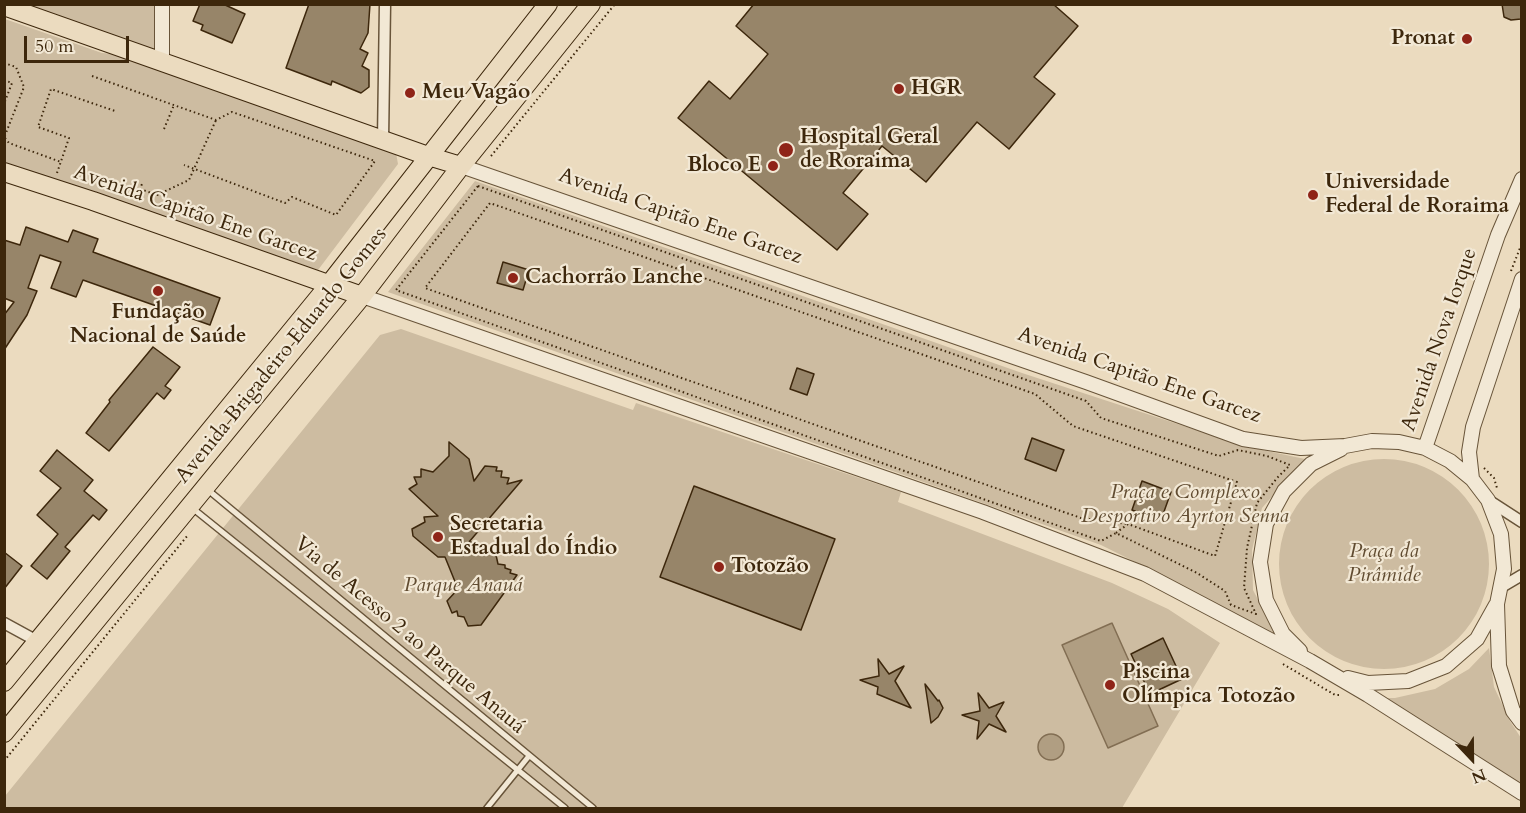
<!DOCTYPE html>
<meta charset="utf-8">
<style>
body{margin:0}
#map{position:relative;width:1526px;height:813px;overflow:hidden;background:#ebdbbf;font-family:Cardo,serif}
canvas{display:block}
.frame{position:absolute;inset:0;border:6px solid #3d270c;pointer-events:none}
.north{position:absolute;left:1442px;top:729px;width:60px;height:60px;-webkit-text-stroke:4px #f2e8d5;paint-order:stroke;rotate:158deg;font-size:16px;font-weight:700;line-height:24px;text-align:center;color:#3d270c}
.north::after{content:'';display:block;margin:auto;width:21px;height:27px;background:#3d270c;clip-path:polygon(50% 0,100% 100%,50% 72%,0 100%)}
.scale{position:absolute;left:24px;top:36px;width:105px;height:27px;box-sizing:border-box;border:3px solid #3d270c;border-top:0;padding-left:8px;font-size:18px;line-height:21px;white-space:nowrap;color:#3d270c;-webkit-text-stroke:4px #f2e8d5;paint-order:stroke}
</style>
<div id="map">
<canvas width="1526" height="813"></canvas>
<div class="frame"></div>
<div class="north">N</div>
<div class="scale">50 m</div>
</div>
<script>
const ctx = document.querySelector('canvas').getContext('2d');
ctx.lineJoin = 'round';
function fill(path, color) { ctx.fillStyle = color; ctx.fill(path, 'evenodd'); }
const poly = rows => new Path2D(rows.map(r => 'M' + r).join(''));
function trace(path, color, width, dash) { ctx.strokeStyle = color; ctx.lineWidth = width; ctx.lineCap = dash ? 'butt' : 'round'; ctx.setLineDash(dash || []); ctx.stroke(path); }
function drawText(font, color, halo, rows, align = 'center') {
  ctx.font = font + ' Cardo,serif'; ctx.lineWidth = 4.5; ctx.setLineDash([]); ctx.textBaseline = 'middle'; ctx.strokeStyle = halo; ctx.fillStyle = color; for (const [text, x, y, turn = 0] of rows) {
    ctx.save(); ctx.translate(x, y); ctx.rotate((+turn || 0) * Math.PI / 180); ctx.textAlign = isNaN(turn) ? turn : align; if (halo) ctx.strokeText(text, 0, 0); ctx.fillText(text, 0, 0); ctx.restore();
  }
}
fill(poly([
 [5,4,162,5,162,62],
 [5,19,102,53,116,54,396,153,398,164,318,270,5,163],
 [475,181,1022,373,1248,447,1305,459,1262,508,1252,550,1253,590,1278,638,1187,588,1101,545,388,292],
 [401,329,633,410,636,403,901,492,898,502,1112,583,1168,609,1220,643,1122,808,5,808,5,796,380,335],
 '1279 564a105 105 0 1 1 210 0a105 105 0 1 1-210 0Z',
 [1489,648,1494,687,1510,721,1521,738,1521,788,1380,698,1395,698,1435,689,1469,669]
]), '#cdbca1');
const water = poly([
 [1112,623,1158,726,1108,748,1062,645,1112,623],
 '1038 747a13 13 0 1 1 26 0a13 13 0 1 1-26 0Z'
]);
fill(water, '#b09e82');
trace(water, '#826e53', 1.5);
const building = poly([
 [200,4,223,4,245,14,232,43,201,30,203,25,193,21,200,4],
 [309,4,370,4,368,33,360,49,368,53,362,66,369,70,369,87,361,93,332,81,331,85,286,68,309,4],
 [754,4,1053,4,1078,26,1034,77,1055,94,1009,149,977,122,926,182,882,146,843,193,868,214,837,250,678,118,709,81,730,99,768,54,736,26,754,4],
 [1502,4,1521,4,1521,19,1511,20,1504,17,1502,4],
 [26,227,68,242,73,230,98,239,93,252,220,298,210,325,83,280,76,297,51,288,61,262,40,255,28,288,37,291,27,315,4,350,4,315,14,302,4,298,4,240,20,245,26,227],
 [503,262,529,270,523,290,497,283,503,262],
 [153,347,180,367,165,386,171,390,164,399,157,393,109,451,86,433,110,402,109,400,153,347],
 [797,368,814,374,807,395,790,389,797,368],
 [1032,438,1064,450,1056,471,1025,459,1032,438],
 [449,442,469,459,474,481,485,466,497,467,496,471,502,471,501,477,509,478,507,484,522,480,469,542,477,543,477,548,483,548,483,551,496,555,498,564,505,565,505,568,511,570,510,573,517,575,481,625,468,626,464,617,458,616,457,611,452,613,447,601,458,589,445,557,438,557,413,536,412,529,425,522,424,517,438,516,409,489,417,484,414,477,421,477,421,469,433,472,449,456,449,442],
 [57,450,93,480,84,491,107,510,99,520,93,515,65,547,70,551,47,579,31,566,58,534,37,515,61,488,40,471,57,450],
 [1142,481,1171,492,1161,520,1132,510,1142,481],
 [694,486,835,539,801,630,660,577,694,486],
 [4,552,22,566,4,589,4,552],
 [1163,638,1182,679,1150,694,1131,654,1163,638],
 [878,659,889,674,904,666,895,681,911,708,877,694,878,687,860,680,879,676,878,659],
 [925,684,938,701,939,700,943,708,938,717,931,723,925,684],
 [978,693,989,708,1004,702,996,716,1006,732,989,724,977,739,979,721,962,715,980,711,978,693]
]);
fill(building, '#978569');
trace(building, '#3d270c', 1.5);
const service = poly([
 [208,490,593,808],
 [191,507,565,808],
 [487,808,529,756]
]);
const minor = poly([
 [383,140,385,4],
 [1488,500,1522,522],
 [1500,588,1522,575],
 [4,623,37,641]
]);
const tertiary = poly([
 [162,4,162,62],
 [461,166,1086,382,1243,439,1301,448,1345,446,1372,441,1399,442,1425,448,1450,461,1472,479,1488,500,1501,534,1504,569,1497,604,1499,666,1513,711,1522,723],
 [362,296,983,512,1145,574,1310,661,1368,695,1522,793],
 [1425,448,1498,235,1522,179],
 [1472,479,1469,452,1473,427,1522,279],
 [1300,651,1283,634,1266,600,1260,562,1266,524,1284,491,1311,464,1341,449],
 [1348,678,1368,683,1408,681,1446,666,1477,639,1496,605]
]);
const primary = poly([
 [4,6,428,156,461,166],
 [4,172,93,201,362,296],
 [4,682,320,296,548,4],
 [4,733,362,296,461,166,591,4]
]);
trace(service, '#685439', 8);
trace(minor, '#685439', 13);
trace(tertiary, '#685439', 16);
trace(primary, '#3d270c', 20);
trace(poly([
 [4,63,16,67,24,87,4,138],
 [92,76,216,120,232,112,375,161,336,215,292,197,285,203,184,165],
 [4,80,12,83,4,104],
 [164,129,174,105],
 [5,138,9,143,61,162],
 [491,156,615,4],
 [57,173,69,138,38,127,51,89,115,111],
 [478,186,1086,401,1101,418,1219,456,1238,450,1267,456,1290,465,1277,478,1257,503,1247,548,1244,588,1256,614,1231,605,1225,591,1197,573,1116,533,1101,541,396,290,478,186],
 [140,189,157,195,189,180,216,120],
 [136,198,142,184],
 [1511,271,1522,243],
 [1484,468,1494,478,1497,488],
 [1116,533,1128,524,1215,556,1237,482,1073,426,1035,394,490,203,425,288,1081,518,1128,524],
 [1283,664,1335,695,1340,695],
 [4,761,188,535]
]), '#3d270c', 2, [1.5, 3]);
trace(service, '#f2e8d5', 5);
trace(minor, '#f2e8d5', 10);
trace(tertiary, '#f2e8d5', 14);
trace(primary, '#ebdbbf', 18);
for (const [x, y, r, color] of [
 [1467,39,6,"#8f2418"],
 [899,89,6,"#8f2418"],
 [410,93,6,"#8f2418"],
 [786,150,8,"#8f2418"],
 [773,166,6,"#8f2418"],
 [1313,195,6,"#8f2418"],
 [513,278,6,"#8f2418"],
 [158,291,6,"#8f2418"],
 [438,537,6,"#8f2418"],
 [719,567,6,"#8f2418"],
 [1110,685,6,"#8f2418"]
]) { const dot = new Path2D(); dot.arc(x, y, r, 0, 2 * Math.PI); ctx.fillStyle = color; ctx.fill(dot); trace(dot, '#f2e8d5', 2); }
drawText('bold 21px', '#3d270c', '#f2e8d5', [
 ["Pronat",1455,39,"right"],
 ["HGR",911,89],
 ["Meu Vagão",422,93],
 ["Hospital Geral",800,138],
 ["de Roraima",800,162],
 ["Bloco E",761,166,"right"],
 ["Universidade",1325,183],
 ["Federal de Roraima",1325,207],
 ["Cachorrão Lanche",525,278],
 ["Fundação",158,313,"center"],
 ["Nacional de Saúde",158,337,"center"],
 ["Secretaria",450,525],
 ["Estadual do Índio",450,549],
 ["Totozão",731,567],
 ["Piscina",1122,673],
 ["Olímpica Totozão",1122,697]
], 'left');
drawText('21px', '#3d270c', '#f2e8d5', [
 ["Avenida Capitão Ene Garcez",195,214,19],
 ["Avenida Capitão Ene Garcez",680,217,19],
 ["Avenida Nova Iorque",1440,340,-71],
 ["Avenida Brigadeiro Eduardo Gomes",282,356,-51],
 ["Avenida Capitão Ene Garcez",1139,376,19],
 ["Via de Acesso 2 ao Parque Anauá",409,636,40]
]);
drawText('italic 21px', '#614c31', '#f2e8d5', [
 ["Praça e Complexo",1185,493],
 ["Desportivo Ayrton Senna",1185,517],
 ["Praça da",1384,552],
 ["Pirâmide",1384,576],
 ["Parque Anauá",463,586]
]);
</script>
